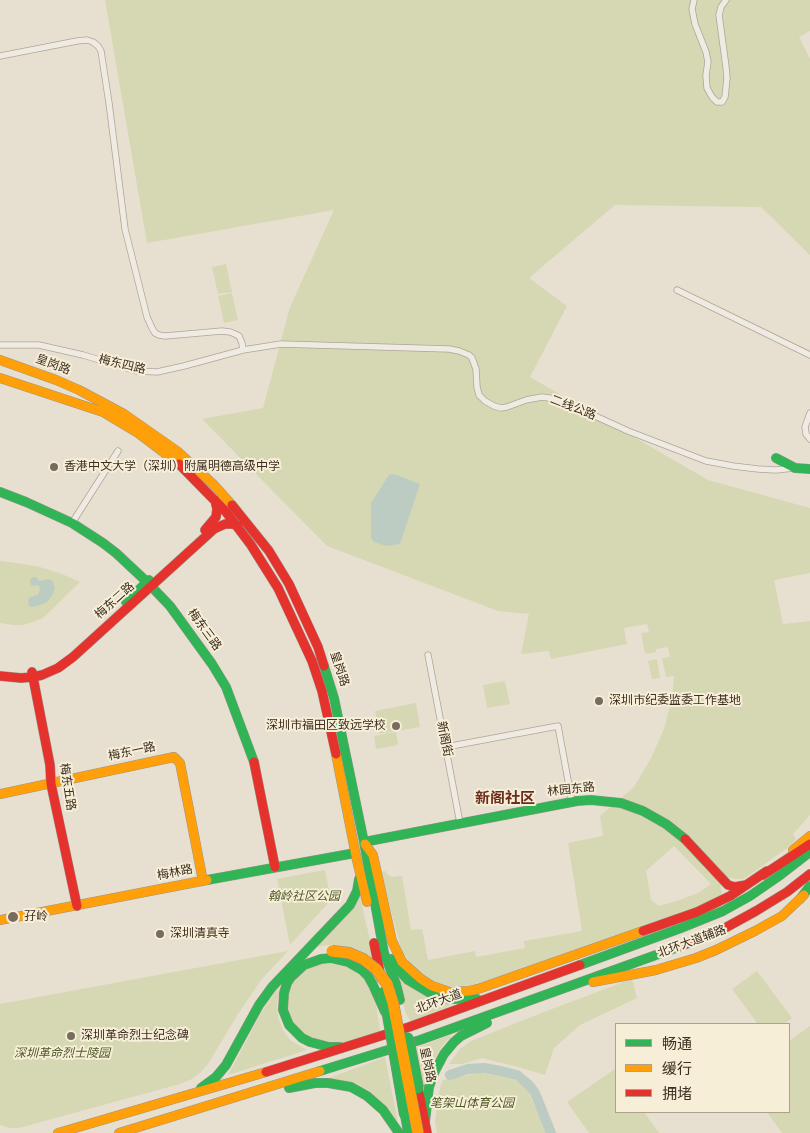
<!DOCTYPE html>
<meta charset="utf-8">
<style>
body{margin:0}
#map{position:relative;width:810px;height:1133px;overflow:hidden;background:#e7e0d1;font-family:"Source Serif 4","Noto Sans SC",serif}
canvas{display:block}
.legend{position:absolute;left:615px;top:1023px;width:175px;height:90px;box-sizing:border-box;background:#f7eed8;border:1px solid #ada18e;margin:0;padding:6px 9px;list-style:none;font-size:15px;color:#3d2e20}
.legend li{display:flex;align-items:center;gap:10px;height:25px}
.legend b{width:25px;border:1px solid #ada18e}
</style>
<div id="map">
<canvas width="810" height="1133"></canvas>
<ul class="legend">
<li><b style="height:6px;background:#30b455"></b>畅通</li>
<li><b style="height:6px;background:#ff9f0a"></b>缓行</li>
<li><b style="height:6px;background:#e5322d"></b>拥堵</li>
</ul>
</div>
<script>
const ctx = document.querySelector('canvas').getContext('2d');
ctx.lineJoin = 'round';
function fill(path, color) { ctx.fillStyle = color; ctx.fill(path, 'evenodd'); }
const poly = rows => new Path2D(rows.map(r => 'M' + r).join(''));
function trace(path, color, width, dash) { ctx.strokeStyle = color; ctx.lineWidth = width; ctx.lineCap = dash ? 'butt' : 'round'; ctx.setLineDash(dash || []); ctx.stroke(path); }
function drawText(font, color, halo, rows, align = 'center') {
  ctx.font = font + ' "Source Serif 4","Noto Sans SC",serif'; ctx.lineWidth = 4; ctx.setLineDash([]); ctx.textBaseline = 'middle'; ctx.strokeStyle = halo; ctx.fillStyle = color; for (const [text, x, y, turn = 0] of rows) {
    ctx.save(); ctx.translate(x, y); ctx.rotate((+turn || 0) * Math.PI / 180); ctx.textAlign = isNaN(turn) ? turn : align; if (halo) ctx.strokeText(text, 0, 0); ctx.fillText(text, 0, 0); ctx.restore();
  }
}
fill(poly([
 [105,0,810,0,810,31,799,37,810,59,810,255,761,207,615,205,529,278,567,306,530,377,708,480,810,508,810,573,774,580,783,624,810,621,810,815,793,834,796,839,790,846,747,877,742,879,735,879,728,877,720,883,722,892,720,896,714,900,693,909,477,984,464,986,451,986,438,983,426,977,415,969,407,959,401,949,381,872,386,871,387,874,392,877,402,876,411,930,422,929,428,960,475,951,476,957,525,948,524,941,582,931,568,843,603,836,600,816,634,787,651,758,664,729,672,698,674,676,666,677,662,658,670,657,668,647,656,649,656,652,645,654,641,633,649,632,647,624,624,628,627,644,551,659,549,651,521,654,529,614,498,611,327,546,202,419,263,408,290,307,334,210,147,243],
 [674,846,711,884,698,893,677,901,659,906,651,900,646,871],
 [226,264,232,292,218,294,212,267],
 [232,293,238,320,224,323,218,296],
 [0,561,17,563,40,567,62,574,80,582,43,618,33,622,23,625,13,625,0,623],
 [657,659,660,678,652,679,648,661],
 [505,681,510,704,487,708,483,685],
 [416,703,420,727,379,734,375,711],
 [396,732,398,745,376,749,374,736],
 [325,870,331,900,290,945,277,879],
 [359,893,375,961,365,954,348,947,327,945,313,948],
 [288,951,261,980,238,1014,208,1064,201,1072,192,1079,180,1084,19,1128,9,1128,0,1125,0,1004],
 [338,963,360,973,375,998,380,1031,343,1043,314,1041,293,1024,286,1002,293,980,314,964],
 [757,971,792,1018,784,1024,758,1024,732,989],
 [397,974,452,1004,444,1008,411,1021,408,1018,405,1011],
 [632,979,637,998,580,1025,554,1048,545,1075,518,1067,482,1058,462,1064,449,1064,460,1049,471,1041,544,1012],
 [280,985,277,1003,278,1017,283,1030,290,1040,307,1050,228,1075,261,1013],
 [810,1026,810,1133,782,1133,767,1112,789,1112,789,1041],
 [453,1034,441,1048,432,1064,423,1092,413,1049],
 [385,1057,398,1122,389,1110,372,1094,329,1078],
 [615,1069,616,1070,616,1112,644,1112,659,1133,589,1133,567,1102],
 [479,1073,510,1077,526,1088,539,1115,546,1133,437,1133,435,1122,437,1102,441,1085,443,1080]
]), '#d6d7b3');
fill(poly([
 [394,474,420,484,400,544,386,546,374,542,371,538,371,503,389,475],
 [33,577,36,577,38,580,42,581,48,579,52,580,55,588,53,594,47,602,40,605,33,607,29,606,28,600,30,597,38,595,40,590,39,586,36,585,33,586,31,585,30,580]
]), '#bcccc2');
trace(poly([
 [450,1075,468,1069,484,1068,501,1071,517,1075,529,1085,535,1093,551,1133]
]), '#bcccc2', 10);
const street = poly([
 [694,0,692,9,695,24,706,52,708,62,706,75,707,88,712,97,717,102,722,102,725,97,727,78,726,67,719,15,721,7,726,0],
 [0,56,77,41,87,40,93,42,98,46,101,51,109,103,125,229,147,317,152,328,155,333,159,335,165,336,222,331,230,332,235,334,239,336,242,343,243,350],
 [677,290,810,355],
 [0,345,39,345,83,355,137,371,157,372,184,366,243,350,281,344,449,349,459,351,469,355,472,358,476,369,477,387,479,395,485,401,494,406,501,408,507,407,526,400,542,397,549,398,560,400,628,431,706,461,733,466,758,469,776,470,794,468],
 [810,413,805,427,806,434,810,439],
 [72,523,118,451],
 [428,655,460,823],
 [446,747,558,726,572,802]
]);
const fast = poly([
 [776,458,795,468,810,469],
 [0,492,26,502,72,523,103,543,116,553,147,582,170,606,212,664,226,687,254,762],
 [126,602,149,580],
 [324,666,334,698,364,842,384,953,396,984,400,1000],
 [364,842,577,801,591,800,621,803,643,811,666,824,685,839],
 [207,880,355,853],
 [800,899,810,886],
 [391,959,397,968,408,980,430,993,439,997,450,999,477,999],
 [580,965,681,928,723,911,750,896,779,876,810,852],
 [340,1047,329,1047,310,1042,302,1038,289,1025,283,1010,284,993,287,983,291,977,304,965,321,959,331,958,348,962,362,970,368,976,373,985,385,1012],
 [320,1071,420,1040,681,946],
 [201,1088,216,1077,226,1065,259,1005,272,987,350,905,357,891,359,879],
 [289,1088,315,1083,328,1083,351,1087,367,1096,383,1110,399,1133],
 [405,1115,408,1133],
 [425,1122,429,1087,435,1071,444,1054,454,1042,461,1036,487,1023]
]);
const slow = poly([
 [0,360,56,380,79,390,124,414,177,451,215,486,232,505],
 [0,378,103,412,138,433,179,464],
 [336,754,356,856,367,902],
 [0,794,174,757,180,763,203,881],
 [365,844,373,855,392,941,402,962,421,979,432,986,450,992,469,991,478,989,643,931],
 [793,850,810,836],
 [0,920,207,880],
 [593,982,656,970,696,958,716,950,755,931,782,916,804,895],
 [58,1133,266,1072],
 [119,1133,320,1071]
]);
const jam = poly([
 [179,464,226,512,251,545,278,588,312,661,322,691,336,754],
 [232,505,269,551,289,584,318,647,324,666],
 [205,530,216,517,217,509,215,500],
 [32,672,50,765,51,784,77,906],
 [0,676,21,678,33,677,42,675,58,668,73,657,214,529,225,524,233,524,238,526],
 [254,762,275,867],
 [685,839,728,885,735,887,746,885],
 [763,875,810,844],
 [643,931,697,912,730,896,767,871],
 [374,943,381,978],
 [681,946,725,928,756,911,787,892,810,874],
 [266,1072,409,1027,580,965],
 [418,1088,427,1133]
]);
trace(street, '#ada599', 7);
trace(fast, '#9c958a', 10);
trace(slow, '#9c958a', 10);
trace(jam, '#9c958a', 10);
trace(street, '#efebe3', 5.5);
trace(fast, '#30b455', 9);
trace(slow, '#ff9f0a', 9);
trace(jam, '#e5322d', 9);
const fastBridge = poly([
 [384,992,405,1115],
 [408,1038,418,1088]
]);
const slowBridge = poly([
 [332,951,349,953,363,959,376,969,387,984,393,1003,418,1133]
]);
trace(fastBridge, '#928b80', 12, []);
trace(slowBridge, '#928b80', 12, []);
trace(fastBridge, '#30b455', 11);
trace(slowBridge, '#ff9f0a', 11);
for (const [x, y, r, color] of [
 [54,467,5,"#786c5e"],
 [599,701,5,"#786c5e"],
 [396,726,5,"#786c5e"],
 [13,917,6,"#786c5e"],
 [160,934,5,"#786c5e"],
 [71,1036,5,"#786c5e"]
]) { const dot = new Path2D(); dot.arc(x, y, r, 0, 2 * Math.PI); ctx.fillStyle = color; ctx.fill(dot); trace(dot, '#f7eed8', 2); }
drawText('12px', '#3d2e20', '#f7eed8', [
 ["皇岗路",53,365,21],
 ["梅东四路",122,365,13],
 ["二线公路",573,408,21],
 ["梅东二路",115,601,-42],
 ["梅东三路",204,630,54],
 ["皇岗路",339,669,72],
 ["新阁街",444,739,79],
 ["梅东一路",132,752,-12],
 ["梅东五路",67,787,81],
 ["林园东路",571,790,-6],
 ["梅林路",175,873,-11],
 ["北环大道辅路",692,942,-20],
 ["北环大道",439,1002,-20],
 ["皇岗路",427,1065,78]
]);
drawText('12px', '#3d2e20', '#f7eed8', [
 ["香港中文大学（深圳）附属明德高级中学",64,467],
 ["深圳市纪委监委工作基地",609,701],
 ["深圳市福田区致远学校",386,726,"right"],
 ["孖岭",24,917],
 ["深圳清真寺",170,934],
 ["深圳革命烈士纪念碑",81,1036]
], 'left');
drawText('italic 12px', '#4d5a26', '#f7eed8', [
 ["翰岭社区公园",304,897],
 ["深圳革命烈士陵园",62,1054],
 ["笔架山体育公园",472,1104]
]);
drawText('bold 15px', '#6b2e1e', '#f7eed8', [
 ["新阁社区",505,799]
]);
</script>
